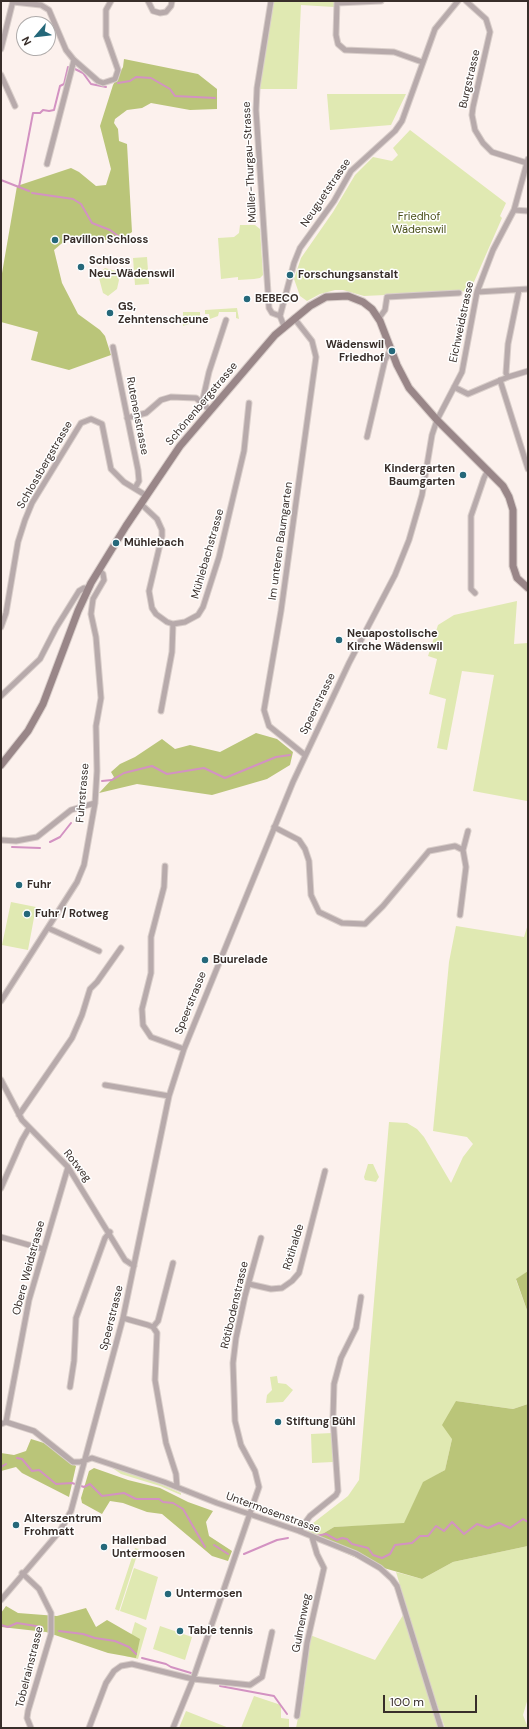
<!DOCTYPE html>
<meta charset="utf-8">
<style>
body{margin:0}
#map{position:relative;width:529px;height:1729px;overflow:hidden;background:#fcf1ed;font-family:"DM Sans",sans-serif}
canvas{display:block}
.frame{position:absolute;inset:0;border:2px solid #382e2a;pointer-events:none}
.north{position:absolute;left:16px;top:16px;width:40px;height:40px;box-sizing:border-box;background:#fff;border:1px solid #afabaa;border-radius:50%;rotate:242deg;font-size:11px;font-weight:700;line-height:16px;text-align:center;color:#382e2a}
.north::after{content:'';display:block;margin:auto;width:14px;height:18px;background:#25687a;clip-path:polygon(50% 0,100% 100%,50% 72%,0 100%)}
.scale{position:absolute;left:383px;top:1695px;width:94px;height:18px;box-sizing:border-box;border:2px solid #382e2a;border-top:0;padding-left:5px;font-size:12px;line-height:14px;white-space:nowrap;color:#382e2a;-webkit-text-stroke:3px #fff;paint-order:stroke}
</style>
<div id="map">
<canvas width="529" height="1729"></canvas>
<div class="frame"></div>
<div class="north">N</div>
<div class="scale">100 m</div>
</div>
<script>
const ctx = document.querySelector('canvas').getContext('2d');
ctx.lineJoin = 'round';
function fill(path, color) { ctx.fillStyle = color; ctx.fill(path, 'evenodd'); }
const poly = rows => new Path2D(rows.map(r => 'M' + r).join(''));
function trace(path, color, width, dash) { ctx.strokeStyle = color; ctx.lineWidth = width; ctx.lineCap = dash ? 'butt' : 'round'; ctx.setLineDash(dash || []); ctx.stroke(path); }
function drawText(font, color, halo, rows, align = 'center') {
  ctx.font = font + ' "DM Sans",sans-serif'; ctx.lineWidth = 3; ctx.setLineDash([]); ctx.textBaseline = 'middle'; ctx.strokeStyle = halo; ctx.fillStyle = color; for (const [text, x, y, turn = 0] of rows) {
    ctx.save(); ctx.translate(x, y); ctx.rotate((+turn || 0) * Math.PI / 180); ctx.textAlign = isNaN(turn) ? turn : align; if (halo) ctx.strokeText(text, 0, 0); ctx.fillText(text, 0, 0); ctx.restore();
  }
}
fill(poly([
 [274,1,334,1,334,7,301,5,297,89,259,89],
 [327,94,406,94,391,125,330,130],
 [410,130,506,203,500,216,502,218,470,291,364,296,343,290,335,290,320,294,307,301,300,296,294,279,301,258,333,212,355,175,373,157,392,161,398,155,393,148],
 [240,225,255,225,260,229,263,275,260,278,254,279,238,280,238,277,221,279,218,238,234,237,239,233],
 [147,257,149,284,135,285,133,258],
 [105,268,116,271,119,280,117,289,108,296,103,293,99,278,100,272],
 [237,308,239,319,236,318,236,312,219,312,218,316,210,319,209,314,205,314,205,310],
 [183,312,200,312,200,320,183,326],
 [517,601,514,644,528,643,527,801,473,791,494,675,462,671,447,750,437,748,446,699,429,694,437,659,428,656,438,625,454,615],
 [11,902,36,907,28,950,2,945],
 [528,924,528,1271,516,1280,528,1313,528,1404,513,1409,456,1401,452,1439,445,1470,423,1483,404,1524,334,1527,314,1539,309,1538,308,1527,348,1496,359,1480,389,1122,407,1123,417,1129,424,1137,451,1183,463,1157,473,1144,467,1137,433,1131,449,962,456,926,524,937],
 [368,1164,373,1164,379,1177,376,1182,365,1180,364,1177],
 [277,1376,278,1383,286,1384,293,1390,283,1402,266,1403,267,1395,272,1390,270,1377],
 [332,1433,333,1462,312,1463,311,1434],
 [111,1467,158,1483,181,1493,181,1495,160,1486,121,1474],
 [528,1546,528,1698,523,1715,528,1728,445,1728,427,1675,396,1572,422,1579,453,1562],
 [135,1548,139,1549,119,1611,115,1609],
 [134,1568,158,1577,146,1620,120,1611],
 [405,1612,441,1728,296,1728,305,1682,310,1635,375,1660],
 [135,1622,147,1628,138,1659,125,1656],
 [160,1626,192,1637,185,1660,153,1649],
 [254,1696,281,1705,281,1718,289,1719,289,1728,241,1728],
 [186,1711,229,1728,179,1728]
]), '#e0e9b2');
fill(poly([
 [124,59,198,74,217,89,217,109,190,110,151,103,142,108,127,110,115,119,114,123,118,129,119,141,127,144,132,232,119,241,68,238,54,250,62,283,78,314,100,330,105,336,111,355,69,370,31,360,38,332,1,322,1,279,17,186,71,168,79,172,96,186,106,185,111,169,100,126,113,85,123,67],
 [256,733,277,739,293,752,290,765,267,779,212,795,137,784,99,793,114,777,111,772,120,764,135,757,162,739,175,749,190,745,220,752],
 [528,1271,528,1313,516,1279],
 [456,1401,513,1409,528,1404,528,1546,453,1562,422,1579,370,1564,314,1539,334,1527,404,1523,423,1482,445,1470,452,1439,442,1425],
 [31,1439,44,1443,76,1466,69,1497,22,1473,16,1467,1,1471,1,1453,14,1455,26,1451],
 [94,1468,128,1480,160,1488,188,1502,213,1511,206,1522,209,1536,232,1551,228,1561,212,1556,162,1514,147,1512,123,1503,110,1501,102,1514,82,1503,81,1498,89,1471],
 [6,1606,18,1613,57,1616,86,1608,96,1627,107,1620,140,1639,136,1658,108,1653,46,1632,1,1627,1,1613]
]), '#bac579');
trace(poly([
 [75,69,83,73,91,84,106,87],
 [118,83,130,81,136,77,151,78,170,89,175,96,215,98],
 [1,180,29,191],
 [19,187,33,113,40,113,43,110,49,111,54,110,60,86,64,84,68,67],
 [32,193,73,199,81,204,92,223,110,230,122,239,131,239],
 [102,781,112,780,124,773,152,766,167,774,204,768,225,778,276,757,290,755],
 [50,842,60,837,71,823],
 [12,847,40,848],
 [17,1458,22,1459,32,1471,39,1470,56,1484,72,1483,84,1487,90,1484,102,1496,124,1493,136,1499,159,1499,163,1502,173,1503,183,1509,205,1547],
 [1,1467,6,1464],
 [316,1536,326,1534,337,1540,342,1538,347,1539,352,1544,368,1548,373,1555,382,1558,390,1554,395,1545,412,1543,420,1536,428,1536,436,1526,444,1531,452,1522,464,1534,477,1524,488,1528,499,1523,510,1528,523,1519,528,1522],
 [214,1545,228,1554],
 [244,1554,277,1540,288,1538],
 [1,1625,8,1627,17,1623,42,1627],
 [59,1631,83,1634,95,1638,115,1641,129,1647,136,1654],
 [142,1658,166,1664,171,1667,191,1673],
 [220,1686,274,1696,287,1714]
]), '#d392c2', 2);
const street = poly([
 [148,1,153,11,160,13,166,12,171,6,172,1],
 [271,1,257,88,256,110,269,308,272,313,280,316],
 [337,1,336,35,338,44,345,50,394,52,422,62],
 [466,1,486,19,490,32,473,107,472,115,475,130,483,143,492,152,527,163],
 [13,2,41,5,49,10,66,50,74,60,98,81,103,83,115,79,118,70,106,36,106,10,111,1],
 [337,3,381,1],
 [1,49,13,1],
 [1,75,15,106],
 [47,164,74,60],
 [514,210,528,211],
 [477,292,528,289],
 [294,318,312,341,316,357,281,611,264,710,269,726,305,755],
 [379,318,385,310,387,297,459,293],
 [284,326,280,316,294,263,300,248,334,201,351,171,395,131,402,121,435,29,458,1],
 [113,347,138,470,139,481,135,488],
 [508,377,506,373,508,344,519,290],
 [500,380,528,469],
 [454,387,468,394,508,377,528,371],
 [202,403,209,372,226,320],
 [127,418,146,413,161,400,171,397,196,398,210,410],
 [367,437,385,360,391,349],
 [141,504,157,519,162,530,162,536,149,591,152,608,156,614,167,622,173,624,185,622,198,615,203,607,219,557,244,451,249,403],
 [475,593,471,589,471,516,484,478,488,470],
 [1,627,6,613,18,542,25,520,32,503,81,423,91,419,102,424,111,469,124,482,147,496],
 [1,696,40,659,56,628,79,591,84,588,88,589],
 [161,711,172,652,173,624],
 [274,827,299,840,305,849,309,861,311,895,319,912,342,923,365,924,383,906,429,851,455,846,463,850,466,867,460,915],
 [1,840,16,841,37,837,71,810,95,803],
 [463,850,468,831],
 [165,866,164,887,151,937,151,973,142,1009,143,1025,151,1037,184,1049],
 [48,928,99,951],
 [1,1001,77,882,84,865,95,803,97,771,96,726,101,698,96,637,91,614,93,599,104,580,103,574,99,570],
 [1,1080,22,1120,68,1167,125,1260,134,1266],
 [105,1085,169,1096],
 [19,1115,72,1038,82,1015,90,989,97,982,121,948],
 [1,1188,22,1140,29,1128],
 [1,1237,43,1249],
 [249,1284,271,1289,282,1288,292,1281,299,1273,325,1171],
 [123,1318,148,1325,153,1327,157,1333,155,1380,166,1443,176,1474,177,1487],
 [153,1327,158,1321,173,1263],
 [70,1387,74,1361,76,1318,105,1238,110,1232],
 [6,1422,29,1300,68,1167],
 [1,1424,6,1422,34,1431,73,1462,80,1462,92,1458,164,1482,217,1503,299,1531,356,1554,380,1568,392,1579,397,1586,441,1728],
 [299,1531,310,1516,336,1495,338,1491,333,1418,334,1384,341,1358,356,1328,361,1297],
 [22,1573,39,1589,51,1613,51,1634,28,1711,27,1718,31,1728],
 [1,1600,60,1531,71,1511,123,1318,169,1096,184,1049,293,782,349,663,395,575,409,540,422,495,432,435,437,420,462,372,477,292,493,250,514,210,528,159],
 [297,1716,307,1643,324,1568,317,1554,312,1537],
 [89,1728,106,1683,114,1671,121,1666,132,1664,193,1679,250,1685,262,1677,272,1632],
 [173,1728,193,1679,259,1487,255,1471,241,1445,235,1421,233,1363,236,1338,245,1296,261,1238]
]);
const secondary = poly([
 [1,765,28,731,43,704,78,611,91,583,126,526,180,446,275,335,310,306,326,297,348,296,363,302,372,309,380,321,397,365,409,388,437,420,503,486,509,497,513,510,513,566,517,578,528,588]
]);
trace(street, '#d9ceca', 7);
trace(secondary, '#d9ceca', 9);
trace(street, '#b7aaab', 5);
trace(secondary, '#998688', 7);
for (const [x, y, r, color] of [
 [55,240,4,"#25687a"],
 [81,267,4,"#25687a"],
 [290,275,4,"#25687a"],
 [247,299,4,"#25687a"],
 [110,313,4,"#25687a"],
 [392,351,4,"#25687a"],
 [463,475,4,"#25687a"],
 [116,543,4,"#25687a"],
 [339,640,4,"#25687a"],
 [19,885,4,"#25687a"],
 [27,914,4,"#25687a"],
 [205,960,4,"#25687a"],
 [278,1422,4,"#25687a"],
 [16,1525,4,"#25687a"],
 [104,1547,4,"#25687a"],
 [168,1594,4,"#25687a"],
 [180,1631,4,"#25687a"]
]) { const dot = new Path2D(); dot.arc(x, y, r, 0, 2 * Math.PI); ctx.fillStyle = color; ctx.fill(dot); trace(dot, '#fff', 1.5); }
drawText('11px', '#382e2a', '#fff', [
 ["Burgstrasse",470,79,-77],
 ["Müller-Thurgau-Strasse",250,162,-93],
 ["Neuguetstrasse",326,193,-56],
 ["Eichweidstrasse",462,322,-78],
 ["Schönenbergstrasse",202,404,-50],
 ["Rutenenstrasse",137,416,79],
 ["Schlossbergstrasse",45,465,-60],
 ["Im unteren Baumgarten",281,541,-82],
 ["Mühlebachstrasse",208,554,-74],
 ["Speerstrasse",318,704,-64],
 ["Fuhrstrasse",83,793,-85],
 ["Speerstrasse",191,1003,-68],
 ["Rotweg",77,1166,52],
 ["Rötihalde",294,1247,-73],
 ["Obere Weidstrasse",29,1268,-75],
 ["Rötibodenstrasse",235,1305,-77],
 ["Speerstrasse",112,1318,-76],
 ["Untermosenstrasse",273,1513,20],
 ["Gulmenweg",302,1623,-79],
 ["Tobelrainstrasse",30,1667,-76]
]);
drawText('11px', '#494f18', '#fff', [
 ["Friedhof",419,217],
 ["Wädenswil",419,230]
]);
drawText('bold 11px', '#382e2a', '#fff', [
 ["Pavillon Schloss",63,240],
 ["Schloss",89,261],
 ["Neu-Wädenswil",89,274],
 ["Forschungsanstalt",298,275],
 ["BEBECO",255,299],
 ["GS,",118,307],
 ["Zehntenscheune",118,320],
 ["Wädenswil",384,345,"right"],
 ["Friedhof",384,358,"right"],
 ["Kindergarten",455,469,"right"],
 ["Baumgarten",455,482,"right"],
 ["Mühlebach",124,543],
 ["Neuapostolische",347,634],
 ["Kirche Wädenswil",347,647],
 ["Fuhr",27,885],
 ["Fuhr / Rotweg",35,914],
 ["Buurelade",213,960],
 ["Stiftung Bühl",286,1422],
 ["Alterszentrum",24,1519],
 ["Frohmatt",24,1532],
 ["Hallenbad",112,1541],
 ["Untermoosen",112,1554],
 ["Untermosen",176,1594],
 ["Table tennis",188,1631]
], 'left');
</script>
